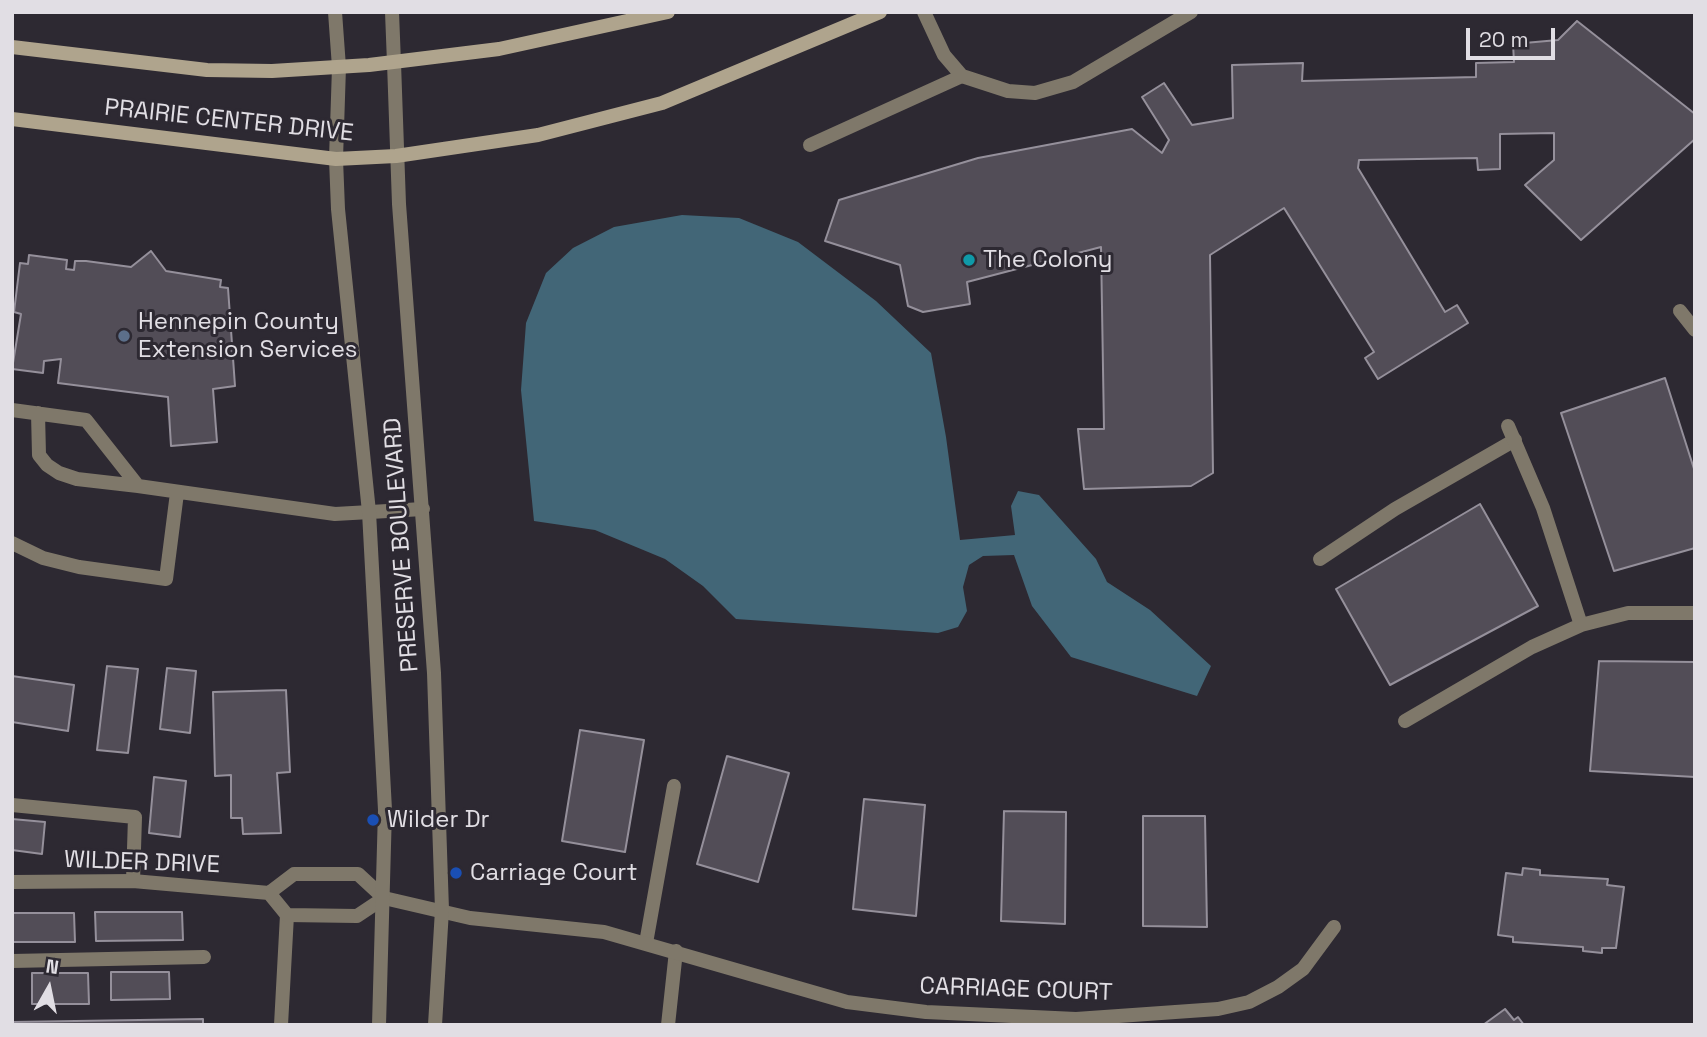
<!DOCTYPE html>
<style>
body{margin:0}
#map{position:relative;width:1707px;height:1037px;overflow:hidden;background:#2d2932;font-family:"Space Grotesk",sans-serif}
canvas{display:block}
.frame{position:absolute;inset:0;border:14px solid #e1dee4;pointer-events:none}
.north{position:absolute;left:14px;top:953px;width:70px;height:70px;-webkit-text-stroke:5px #2d2932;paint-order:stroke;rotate:9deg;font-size:19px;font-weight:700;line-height:28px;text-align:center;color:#e1dee4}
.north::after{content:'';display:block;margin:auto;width:24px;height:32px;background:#e1dee4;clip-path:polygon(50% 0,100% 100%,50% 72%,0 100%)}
.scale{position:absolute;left:1466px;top:28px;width:89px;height:32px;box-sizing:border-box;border:4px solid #e1dee4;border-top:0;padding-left:9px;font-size:21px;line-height:24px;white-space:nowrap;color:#e1dee4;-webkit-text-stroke:5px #2d2932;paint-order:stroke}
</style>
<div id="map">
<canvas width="1707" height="1037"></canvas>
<div class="frame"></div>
<div class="north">N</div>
<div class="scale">20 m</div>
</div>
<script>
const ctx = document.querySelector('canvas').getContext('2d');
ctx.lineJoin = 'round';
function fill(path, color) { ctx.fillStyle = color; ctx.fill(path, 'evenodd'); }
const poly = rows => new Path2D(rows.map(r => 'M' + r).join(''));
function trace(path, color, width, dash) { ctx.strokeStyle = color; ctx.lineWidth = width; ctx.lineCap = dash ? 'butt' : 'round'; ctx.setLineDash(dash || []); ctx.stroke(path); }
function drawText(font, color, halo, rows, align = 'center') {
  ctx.font = font + ' "Space Grotesk",sans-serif'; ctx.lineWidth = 6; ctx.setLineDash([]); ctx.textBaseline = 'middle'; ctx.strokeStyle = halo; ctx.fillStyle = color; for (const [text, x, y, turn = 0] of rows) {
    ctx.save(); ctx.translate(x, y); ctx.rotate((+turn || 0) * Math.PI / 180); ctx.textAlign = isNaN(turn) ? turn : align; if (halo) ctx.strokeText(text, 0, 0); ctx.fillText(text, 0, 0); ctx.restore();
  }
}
fill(poly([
 [682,215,739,218,798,242,876,301,931,353,946,437,960,540,1015,535,1011,506,1018,491,1039,495,1096,559,1107,582,1150,610,1211,666,1197,696,1071,657,1032,606,1014,555,983,556,969,565,963,587,967,611,958,627,938,633,736,619,703,586,665,559,595,530,534,521,521,390,526,323,546,273,573,248,614,227]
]), '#426677');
const building = poly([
 [1577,21,1695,114,1695,139,1581,240,1525,185,1554,160,1554,133,1500,134,1500,169,1478,170,1477,158,1359,160,1358,168,1445,312,1457,305,1468,323,1378,379,1365,358,1374,352,1284,208,1210,255,1213,473,1191,486,1084,489,1078,429,1104,429,1101,247,967,282,970,304,923,312,908,306,900,265,825,241,839,200,978,158,1132,129,1162,153,1169,140,1142,97,1164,83,1192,125,1233,118,1232,65,1303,63,1302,81,1476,77,1476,63,1514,62,1513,44,1558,40,1577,21],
 [151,251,166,271,221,280,220,287,228,288,235,386,213,389,217,442,171,446,168,397,58,383,61,359,44,361,43,373,12,369,21,314,14,312,20,263,28,264,29,255,67,260,66,269,74,270,75,261,86,261,131,267,151,251],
 [1665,378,1695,472,1695,548,1614,571,1561,413,1665,378],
 [1480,504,1538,606,1390,685,1336,589,1480,504],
 [1599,661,1695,662,1695,777,1590,771,1599,661],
 [107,666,138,669,128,753,97,750,107,666],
 [167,668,196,671,190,733,160,729,167,668],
 [12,676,74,685,68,731,12,722,12,676],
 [286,690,290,772,277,773,281,833,243,834,242,818,231,818,231,775,215,776,213,692,286,690],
 [580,730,644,740,625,852,562,841,580,730],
 [727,756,789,773,758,882,697,864,727,756],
 [154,777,186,781,180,837,149,833,154,777],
 [864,799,925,805,916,916,853,909,864,799],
 [1004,811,1066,812,1065,924,1001,921,1004,811],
 [1143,816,1205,816,1207,927,1143,926,1143,816],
 [12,819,45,822,42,854,12,850,12,819],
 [1523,868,1540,870,1540,875,1608,879,1607,885,1624,887,1616,948,1602,948,1602,953,1583,951,1583,947,1513,942,1513,937,1498,935,1506,873,1522,875,1523,868],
 [95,912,182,912,183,940,96,941,95,912],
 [12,913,74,913,75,942,12,942,12,913],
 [111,972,169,972,170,999,111,1000,111,972],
 [32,973,88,973,89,1004,32,1004,32,973],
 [1505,1009,1514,1020,1518,1017,1524,1025,1483,1025,1505,1009],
 [203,1019,203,1025,12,1025,12,1022,203,1019]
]);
fill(building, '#524d57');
trace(building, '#95909b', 2);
trace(poly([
 [335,12,339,67],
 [392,12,394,63],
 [924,12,944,55,962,76,1008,91,1035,93,1073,82,1191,12],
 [810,145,962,76],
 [1680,311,1695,330],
 [12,410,86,420,138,486,335,514,423,509],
 [38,413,39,455,47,465,59,473,77,479,138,486],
 [12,543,43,558,79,567,166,579,177,493],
 [1320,559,1395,509,1515,440],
 [12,805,135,817,133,881],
 [646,943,674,786],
 [12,961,204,957],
 [281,1025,287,915],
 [668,1025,676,951]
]), '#7f786a', 14);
trace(poly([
 [1508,426,1543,508,1581,625],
 [1405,721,1532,647,1581,625,1628,613,1695,613],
 [12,882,133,881,269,893,294,874,358,874,384,898,470,918,604,932,847,1002,926,1012,1076,1019,1218,1009,1249,1002,1278,987,1303,969,1334,927],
 [269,893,287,915,357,916,384,898]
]), '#7f786a', 14);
trace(poly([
 [394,63,399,204,434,673,442,910,435,1025],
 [339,67,336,159,338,209,369,512,385,810,379,1025]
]), '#7f786a', 14);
trace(poly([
 [12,47,207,70,272,71,369,65,499,49,668,12],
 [12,119,336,159,396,156,538,135,662,103,880,12]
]), '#afa48d', 14);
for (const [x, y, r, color] of [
 [969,260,7,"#0f9aa8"],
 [124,336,7,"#5c6f8a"],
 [373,820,7,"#1a4fb4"],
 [456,873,7,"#1a4fb4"]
]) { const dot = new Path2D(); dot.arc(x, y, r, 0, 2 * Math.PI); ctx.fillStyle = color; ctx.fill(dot); trace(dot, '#2d2932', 2.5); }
drawText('24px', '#e1dee4', '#2d2932', [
 ["PRAIRIE CENTER DRIVE",229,121,6],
 ["PRESERVE BOULEVARD",402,545,-94],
 ["WILDER DRIVE",142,863,2],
 ["CARRIAGE COURT",1016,990,2]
]);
drawText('24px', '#e1dee4', '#2d2932', [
 ["The Colony",983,260],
 ["Hennepin County",138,322],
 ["Extension Services",138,350],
 ["Wilder Dr",387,820],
 ["Carriage Court",470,873]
], 'left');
</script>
